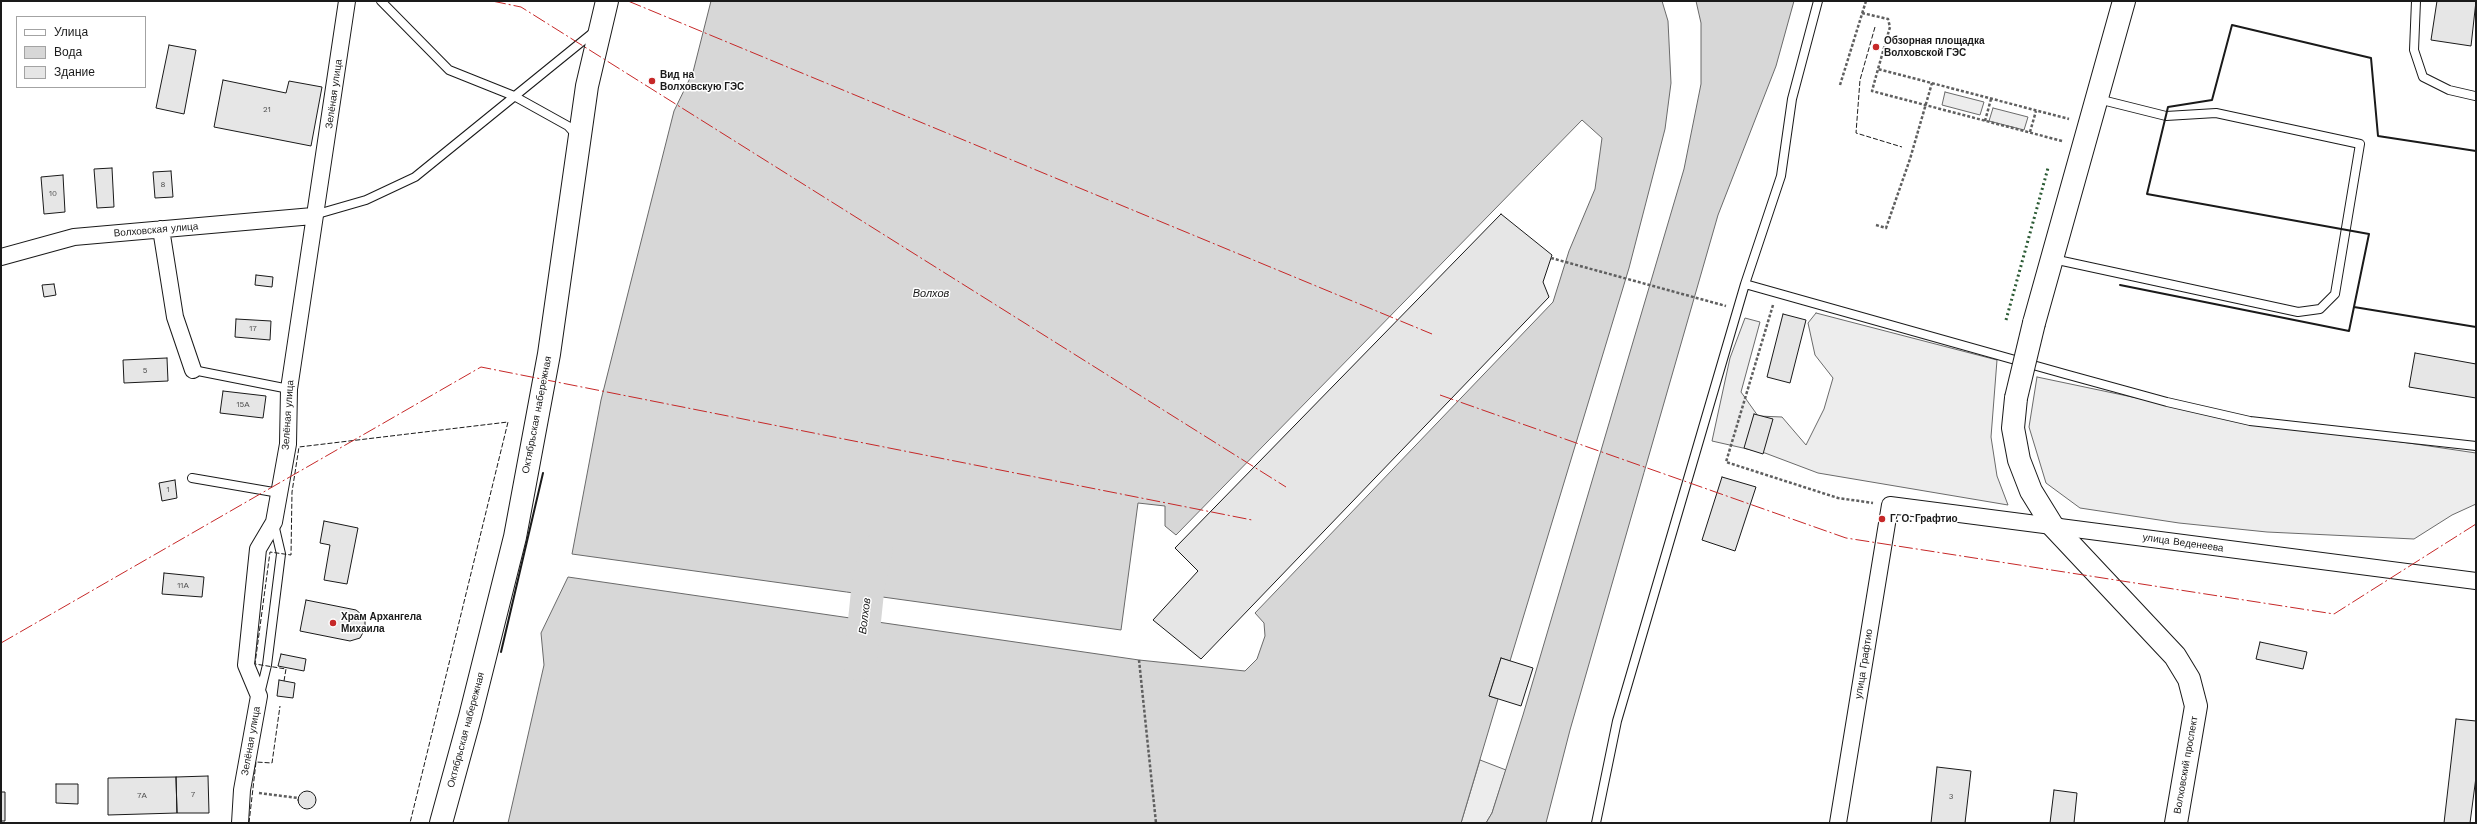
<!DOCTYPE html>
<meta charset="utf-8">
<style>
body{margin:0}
#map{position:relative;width:2477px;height:824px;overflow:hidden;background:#fff;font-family:"Work Sans",sans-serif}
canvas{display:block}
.frame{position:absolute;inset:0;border:2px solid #1a1a1a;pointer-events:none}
.legend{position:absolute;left:16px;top:16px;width:130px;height:72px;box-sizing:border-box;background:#fff;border:1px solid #a3a3a3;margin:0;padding:5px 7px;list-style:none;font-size:12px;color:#1a1a1a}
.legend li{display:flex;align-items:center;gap:8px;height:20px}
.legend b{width:20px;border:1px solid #a3a3a3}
</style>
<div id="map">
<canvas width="2477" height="824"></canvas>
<div class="frame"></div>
<ul class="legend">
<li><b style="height:5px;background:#fff"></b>Улица</li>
<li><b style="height:11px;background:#d7d7d7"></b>Вода</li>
<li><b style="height:11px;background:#e6e6e6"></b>Здание</li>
</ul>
</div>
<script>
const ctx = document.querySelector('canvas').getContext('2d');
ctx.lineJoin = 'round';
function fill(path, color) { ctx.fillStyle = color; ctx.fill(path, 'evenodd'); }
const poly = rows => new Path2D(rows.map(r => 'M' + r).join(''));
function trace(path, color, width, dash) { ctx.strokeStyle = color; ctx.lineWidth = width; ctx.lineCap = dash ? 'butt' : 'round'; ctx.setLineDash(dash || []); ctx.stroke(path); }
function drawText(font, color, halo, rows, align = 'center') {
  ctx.font = font + ' "Work Sans",sans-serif'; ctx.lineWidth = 3; ctx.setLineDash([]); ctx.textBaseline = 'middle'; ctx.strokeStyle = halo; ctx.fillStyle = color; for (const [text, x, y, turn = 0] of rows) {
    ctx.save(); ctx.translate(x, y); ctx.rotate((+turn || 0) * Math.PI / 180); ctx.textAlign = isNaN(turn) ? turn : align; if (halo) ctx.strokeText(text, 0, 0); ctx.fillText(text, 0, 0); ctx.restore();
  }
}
const built = poly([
 [1945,92,1984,102,1980,115,1942,105,1945,92],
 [1993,108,2028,117,2024,130,1989,121,1993,108],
 [1816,313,1997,360,1991,437,1997,476,2008,505,1818,473,1765,453,1712,441,1730,358,1745,318,1760,322,1741,392,1758,416,1782,417,1806,445,1824,409,1833,378,1815,355,1808,323,1816,313],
 [2037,377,2213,414,2476,453,2476,504,2452,515,2414,539,2267,532,2179,523,2080,508,2046,483,2029,427,2037,377],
 [1480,760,1506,770,1492,813,1486,823,1461,823,1480,760]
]);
fill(built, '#ededed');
trace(built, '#6a6a6a', 1);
const water = poly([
 [711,1,1662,1,1668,21,1671,83,1665,129,1629,268,1510,661,1501,658,1489,696,1498,699,1461,823,508,823,544,665,541,633,568,577,1139,660,1245,671,1257,659,1265,636,1264,623,1255,613,1553,302,1569,251,1595,189,1602,138,1582,120,1176,535,1165,526,1165,506,1138,503,1121,630,572,554,601,400,674,111,693,72,711,1],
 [1696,1,1794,1,1776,66,1718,215,1570,730,1546,823,1486,823,1492,813,1523,715,1684,169,1701,84,1701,23,1696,1]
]);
fill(water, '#d7d7d7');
trace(water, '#6a6a6a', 1);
trace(poly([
 [860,664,868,587,876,551]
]), '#d7d7d7', 33);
const building = poly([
 [2437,1,2476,1,2471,46,2431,40,2437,1],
 [169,45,196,50,184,114,156,108,169,45],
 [223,80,286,93,289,81,322,87,311,146,214,127,223,80],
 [112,168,114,207,97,208,94,169,112,168],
 [171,171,173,197,155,198,153,172,171,171],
 [63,175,65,212,44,214,41,177,63,175],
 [1501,214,1552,255,1543,282,1549,297,1201,659,1153,620,1198,571,1175,548,1501,214],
 [256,275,273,277,272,287,255,285,256,275],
 [54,284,56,295,44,297,42,285,54,284],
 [1783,314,1806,320,1790,383,1767,377,1783,314],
 [236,319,271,321,270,340,235,337,236,319],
 [2415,353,2476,364,2476,398,2409,387,2415,353],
 [167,358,168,381,124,383,123,360,167,358],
 [223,391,266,396,263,418,220,413,223,391],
 [1754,414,1773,419,1763,454,1744,448,1754,414],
 [1722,477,1756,487,1735,551,1702,540,1722,477],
 [175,480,177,498,162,501,159,483,175,480],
 [324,521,358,528,347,584,324,580,330,545,320,543,324,521],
 [164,573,204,577,202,597,162,594,164,573],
 [306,600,356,610,365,617,365,629,360,638,350,641,300,631,306,600],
 [2260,642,2307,652,2303,669,2256,659,2260,642],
 [281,654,306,659,304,671,278,666,281,654],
 [1501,658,1533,668,1521,706,1489,696,1501,658],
 [279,680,295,683,293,698,277,696,279,680],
 [2456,719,2476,721,2476,777,2470,823,2444,823,2456,719],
 [1937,767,1971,771,1965,823,1931,823,1937,767],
 [208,776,209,813,177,813,176,777,208,776],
 [176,777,177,813,108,815,108,778,176,777],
 [56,784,78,784,78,804,56,803,56,784],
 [2054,790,2077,793,2074,823,2050,823,2054,790],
 '298 800a9 9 0 1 1 18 0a9 9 0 1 1-18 0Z',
 [1,792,5,792,5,821,1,821,1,792]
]);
fill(building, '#e6e6e6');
trace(building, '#1a1a1a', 1);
const lane = poly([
 [381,1,449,70,514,96,568,126,577,136],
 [2416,1,2414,50,2423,77,2449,90,2475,96],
 [314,215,366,200,415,177,595,31],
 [2053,259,2298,312,2320,309,2335,294,2360,144,2216,113,2166,116,2098,99],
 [1745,284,2065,374,2167,402,2250,421,2476,446],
 [193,370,289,389],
 [192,478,279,493],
 [260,694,267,665,281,554,274,524],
 [1596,823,1617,721,1745,284,1781,176,1792,99,1818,1]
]);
const street = poly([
 [161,229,175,317,193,370],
 [1,257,74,237,313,216],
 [240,823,242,790,259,696,246,665,258,549,274,522,288,444,289,389,347,1],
 [1838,823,1890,505,2476,581]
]);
const secondary = poly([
 [2034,323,2124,1],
 [2016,398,2013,428,2019,460,2031,491,2052,525,2175,656,2189,679,2196,706,2176,823]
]);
const primary = poly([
 [441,823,470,717,515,537,549,354,587,86,607,1]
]);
trace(lane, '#1a1a1a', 10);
trace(street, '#1a1a1a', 18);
trace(secondary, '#1a1a1a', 24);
trace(primary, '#1a1a1a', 24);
trace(poly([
 [1862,13,1888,19,1890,27,1878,69],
 [1840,85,1866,1],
 [1985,121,1991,99],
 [2030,132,2036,111],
 [2062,141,1872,91,1878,69,2069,119],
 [1876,225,1886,228,1910,159,1932,83],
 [1551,258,1726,306],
 [1773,305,1726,462,1838,498,1873,503],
 [1139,660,1156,823],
 [259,793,298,798]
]), '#5f5f5f', 2.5, [3, 2]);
trace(lane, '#fff', 8);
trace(street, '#fff', 16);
trace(secondary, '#fff', 22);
trace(primary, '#fff', 22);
const secondaryBridge = poly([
 [2016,398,2034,323]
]);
trace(secondaryBridge, '#1a1a1a', 24, []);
trace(secondaryBridge, '#fff', 22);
trace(poly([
 [2006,320,2048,168]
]), '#2b5a34', 3, [2, 3]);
trace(poly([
 [1875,27,1860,80,1856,133,1902,147],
 [284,681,286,669,255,664,270,552,291,555,292,492,299,447,508,422,410,823],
 [249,823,256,762,272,763,280,706]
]), '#1a1a1a', 1, [5, 2]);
trace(poly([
 [2120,285,2349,331,2369,234,2147,194,2168,107,2212,100,2232,25,2371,58,2378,136,2476,151],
 [2354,307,2476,327],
 [501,652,543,473]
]), '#1a1a1a', 2);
trace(poly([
 [492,1,521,7,1286,487],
 [628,1,1432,334],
 [1440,395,1846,538,2334,614,2476,524],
 [1,643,481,367,1252,520]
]), '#c62828', 1, [14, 3, 2, 3]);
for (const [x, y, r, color] of [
 [1876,47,4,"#c62828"],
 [652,81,4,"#c62828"],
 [1882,519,4,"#c62828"],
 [333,623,4,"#c62828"]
]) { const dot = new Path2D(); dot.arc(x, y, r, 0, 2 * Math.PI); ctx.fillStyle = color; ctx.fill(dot); trace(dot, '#fff', 1.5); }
drawText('8px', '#4d4d4d', null, [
 ["21",267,110],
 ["8",163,185],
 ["10",53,194],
 ["17",253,329],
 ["5",145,371],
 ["15А",243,405],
 ["1",168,490],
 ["11А",183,586],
 ["7",193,795],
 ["7А",142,796],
 ["3",1951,797]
]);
drawText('bold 10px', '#1a1a1a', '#fff', [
 ["Обзорная площадка",1884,41],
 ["Волховской ГЭС",1884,53],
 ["Вид на",660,75],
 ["Волховскую ГЭС",660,87],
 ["Г. О. Графтио",1890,519],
 ["Храм Архангела",341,617],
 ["Михаила",341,629]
], 'left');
drawText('10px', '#1a1a1a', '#fff', [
 ["Зелёная улица",334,94,-82],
 ["Волховская улица",156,230,-5],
 ["Зелёная улица",288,415,-86],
 ["Октябрьская набережная",537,415,-79],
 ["улица Веденеева",2183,543,8],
 ["улица Графтио",1864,664,-81],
 ["Октябрьская набережная",466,730,-75],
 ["Зелёная улица",251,741,-80],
 ["Волховский проспект",2186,765,-80]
]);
drawText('italic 11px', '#1a1a1a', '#fff', [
 ["Волхов",931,294],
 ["Волхов",865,616,-83]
]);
</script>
